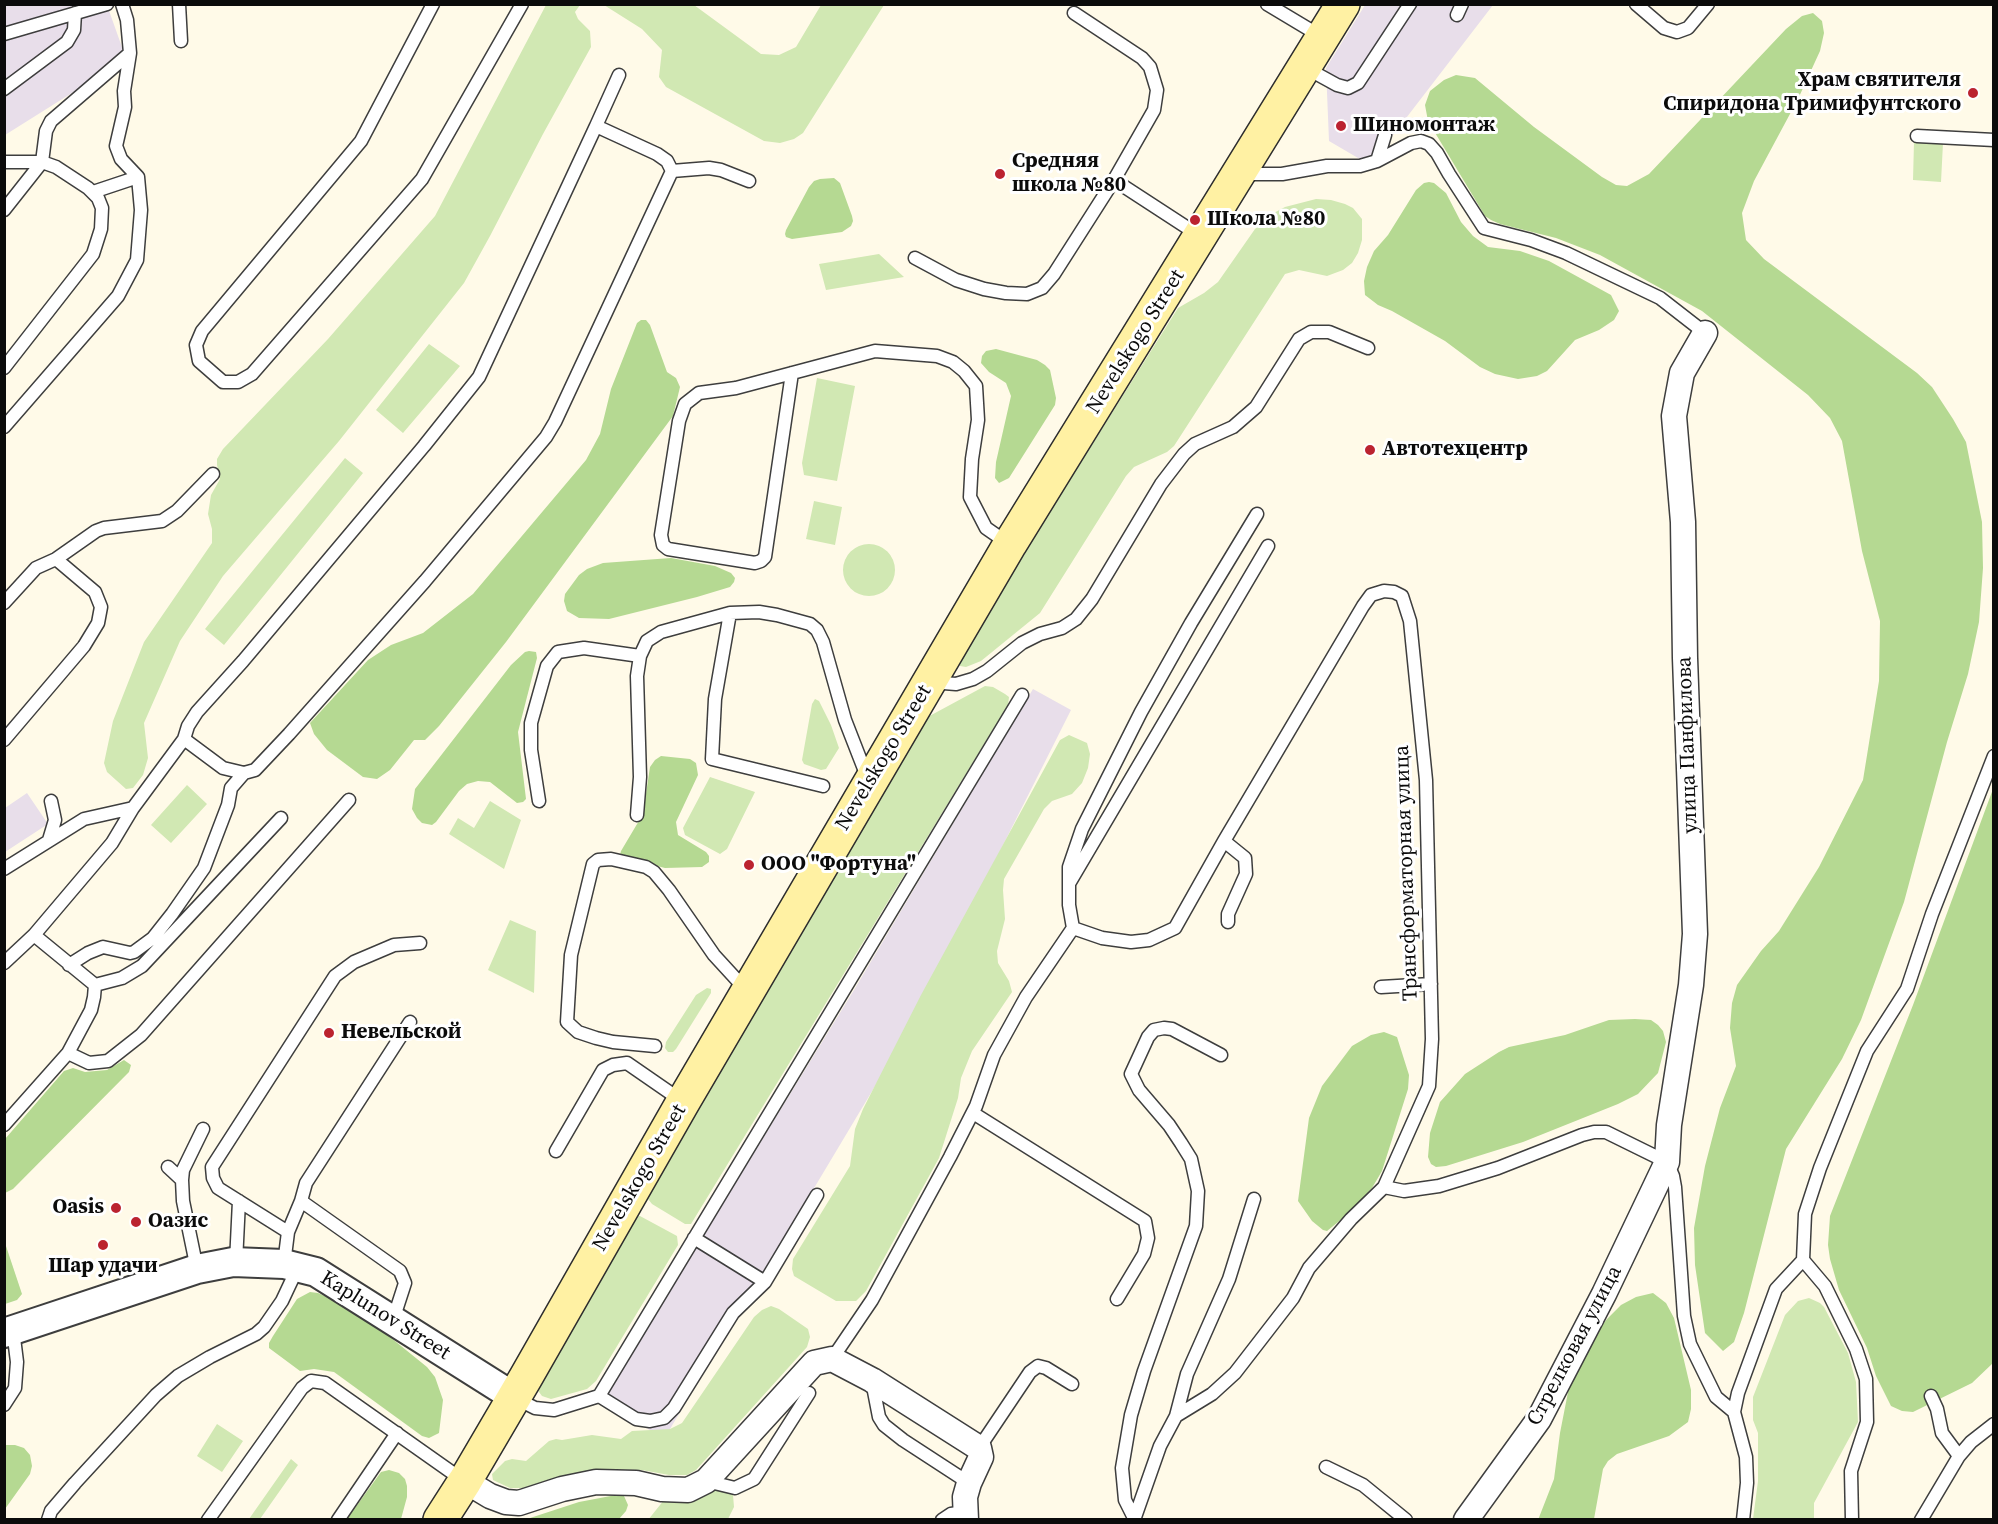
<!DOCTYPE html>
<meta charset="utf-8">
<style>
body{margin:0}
#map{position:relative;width:1998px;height:1524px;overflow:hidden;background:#fffae8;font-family:"Source Serif 4",serif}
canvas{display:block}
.frame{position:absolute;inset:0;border:6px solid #0b0b0b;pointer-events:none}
</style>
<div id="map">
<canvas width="1998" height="1524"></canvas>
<div class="frame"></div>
</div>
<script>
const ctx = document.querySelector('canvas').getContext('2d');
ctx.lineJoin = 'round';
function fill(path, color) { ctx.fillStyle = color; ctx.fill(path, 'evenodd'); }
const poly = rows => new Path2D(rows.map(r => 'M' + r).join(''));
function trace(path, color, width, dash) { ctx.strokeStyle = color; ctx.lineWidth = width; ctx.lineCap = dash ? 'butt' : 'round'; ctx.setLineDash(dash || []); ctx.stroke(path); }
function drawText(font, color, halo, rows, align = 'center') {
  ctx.font = font + ' "Source Serif 4",serif'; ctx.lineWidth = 6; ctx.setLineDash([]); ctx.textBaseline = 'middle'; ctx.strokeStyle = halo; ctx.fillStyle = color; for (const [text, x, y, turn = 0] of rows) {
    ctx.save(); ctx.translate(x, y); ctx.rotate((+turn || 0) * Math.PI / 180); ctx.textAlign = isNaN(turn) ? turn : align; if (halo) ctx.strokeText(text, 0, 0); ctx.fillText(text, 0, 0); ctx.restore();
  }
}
fill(poly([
 [5,5,107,5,123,50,91,81,5,135],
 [1365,5,1493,5,1370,165,1329,141,1326,68],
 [1033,689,1071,710,917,1016,664,1439,602,1400,854,990],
 [27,793,48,824,5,852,5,808]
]), '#e8deea');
fill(poly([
 [546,5,580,5,575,12,578,19,590,31,591,47,543,134,490,236,464,283,339,441,223,576,180,641,144,723,148,758,143,775,133,788,126,789,107,772,104,763,113,721,144,642,212,543,212,529,208,514,211,495,220,479,217,465,217,459,223,449,328,339,435,216],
 [604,5,694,5,761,54,779,55,796,47,821,5,884,5,803,133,794,139,780,143,764,141,666,87,659,77,662,50,642,29],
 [1914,142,1943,143,1941,182,1913,180],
 [1316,199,1331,200,1345,204,1353,208,1362,219,1362,240,1358,253,1352,263,1343,270,1327,276,1299,270,1285,274,1174,446,1167,452,1134,467,1126,476,1040,613,981,661,966,667,960,666,958,662,959,656,1178,308,1204,293,1218,282,1255,229,1270,215,1285,207],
 [879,254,904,277,826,290,819,264],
 [429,344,460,366,403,433,376,410],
 [817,378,855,386,837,481,804,475,802,463],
 [345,458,363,473,224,645,205,629],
 [814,501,842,507,835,545,806,539],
 '843 570a26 26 0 1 1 52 0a26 26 0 1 1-52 0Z',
 [985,686,993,687,1005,694,1009,697,1008,705,691,1224,685,1224,652,1204,648,1199,647,1194,924,719],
 [815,699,819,701,831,725,839,748,826,769,821,770,804,764,802,760,812,704],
 [1069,735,1087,743,1090,754,1088,768,1082,783,1072,794,1052,801,1044,809,1004,879,1003,890,1005,919,997,951,998,963,1009,981,1012,992,972,1051,961,1078,958,1098,939,1158,866,1291,856,1301,836,1301,794,1276,792,1269,793,1259,850,1166,855,1129,863,1109,921,995,1060,740],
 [710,777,755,792,727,849,720,854,685,835,683,828],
 [187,785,207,804,171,843,151,825],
 [490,801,521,820,504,869,449,834,458,818,474,828],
 [510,920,536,931,534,993,488,970],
 [707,988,711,989,711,993,676,1049,673,1052,668,1052,665,1048,666,1042,696,995],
 [640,1216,677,1236,678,1245,596,1381,587,1389,551,1399,542,1396,536,1388,635,1217],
 [1809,1298,1820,1303,1824,1307,1848,1353,1856,1382,1858,1422,1814,1503,1814,1519,1753,1519,1758,1481,1758,1433,1753,1420,1753,1397,1785,1315,1798,1301],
 [771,1306,779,1309,808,1329,810,1337,807,1347,696,1470,687,1475,669,1475,642,1470,597,1469,561,1476,523,1488,510,1488,493,1480,492,1474,505,1461,512,1459,526,1461,549,1441,556,1439,562,1440,592,1435,621,1439,632,1431,670,1429,682,1423,754,1317,762,1310],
 [217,1424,243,1441,222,1472,197,1456],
 [291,1459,298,1465,260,1519,249,1519],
 [708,1486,730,1492,733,1495,734,1507,728,1519,648,1520,664,1500]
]), '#d1e8b3');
fill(poly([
 [1813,13,1822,21,1824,33,1820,51,1798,99,1754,181,1742,213,1746,240,1764,259,1917,373,1932,387,1953,419,1966,442,1982,522,1983,568,1979,622,1968,674,1947,742,1904,902,1861,1020,1842,1059,1786,1149,1744,1313,1734,1342,1723,1351,1705,1333,1695,1265,1694,1228,1705,1166,1720,1108,1736,1066,1730,1028,1732,1003,1737,985,1761,951,1779,931,1819,867,1863,780,1879,681,1880,621,1862,551,1842,441,1830,418,1808,395,1702,311,1600,255,1556,238,1500,224,1491,220,1485,216,1428,121,1425,105,1430,91,1444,80,1456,75,1475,78,1534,127,1602,177,1616,185,1627,186,1649,174,1786,29,1802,16],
 [834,178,840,183,852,216,853,221,851,226,842,232,792,239,786,237,785,234,786,230,809,187,814,181,820,179],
 [1429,182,1434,183,1446,193,1461,222,1473,236,1488,247,1520,251,1549,261,1611,295,1619,311,1614,320,1599,330,1575,340,1547,371,1537,376,1518,379,1495,374,1480,367,1445,341,1392,311,1378,305,1365,295,1364,281,1367,267,1374,251,1388,235,1416,190,1424,183],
 [641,320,646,320,650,325,667,372,676,378,680,387,673,416,506,642,439,726,425,740,414,740,390,770,377,779,363,777,327,750,314,734,310,723,368,660,391,645,423,633,473,594,586,460,600,434,611,389,637,323],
 [996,349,1037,360,1045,365,1050,370,1056,398,1055,405,1009,478,999,483,995,478,996,462,1011,396,1006,383,989,372,981,363,982,356,986,351],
 [671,558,715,566,731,573,735,578,734,582,730,587,697,597,609,619,579,618,567,611,564,601,565,594,579,575,587,569,603,563],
 [529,651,536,652,537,658,518,732,526,799,523,802,517,803,490,782,478,781,467,784,459,791,436,822,432,825,422,823,417,818,412,809,415,789,511,665,525,652],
 [661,756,690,759,696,763,698,775,676,822,678,835,706,852,709,856,709,862,702,867,665,868,622,857,620,855,621,851,643,814,650,767,655,760],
 [1993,789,1993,1363,1972,1383,1913,1412,1902,1411,1891,1406,1876,1376,1867,1348,1839,1290,1830,1259,1828,1245,1830,1216,1913,1005],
 [1635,1019,1651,1020,1658,1025,1663,1031,1666,1042,1658,1073,1638,1094,1618,1104,1523,1142,1446,1166,1436,1167,1431,1164,1428,1157,1430,1133,1440,1102,1465,1074,1499,1052,1509,1047,1565,1035,1609,1020],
 [1384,1032,1397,1037,1409,1075,1408,1089,1382,1171,1372,1188,1348,1214,1327,1231,1323,1230,1312,1221,1298,1201,1309,1118,1322,1086,1352,1046,1371,1035],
 [124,1060,131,1065,129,1072,13,1189,5,1193,5,1139,64,1071,73,1068,85,1072,107,1070],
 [4,1240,22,1294,17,1300,5,1304],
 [310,1292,318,1293,327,1297,385,1333,427,1367,435,1377,443,1400,439,1433,429,1438,422,1436,334,1372,314,1369,300,1371,269,1348,269,1343,273,1336,297,1299],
 [1653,1293,1666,1303,1674,1318,1691,1390,1691,1409,1688,1422,1669,1436,1617,1454,1608,1461,1603,1469,1594,1519,1538,1520,1554,1479,1560,1433,1569,1387,1597,1332,1607,1319,1621,1305,1636,1297],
 [5,1445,15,1445,24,1448,30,1455,32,1466,30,1474,5,1509],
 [389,1470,399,1473,405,1479,407,1486,407,1497,401,1519,347,1519,381,1472],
 [616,1495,624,1496,628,1505,626,1511,619,1519,527,1519,579,1502]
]), '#b5d992');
const service = poly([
 [179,4,181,41],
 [433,4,361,141,202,331,196,345,199,361,223,382,238,382,252,374,422,179,522,4],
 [1267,4,1322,37],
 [1636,4,1664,28,1677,32,1688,28,1708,4],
 [1074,13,1142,58,1150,67,1157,90,1154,110,1114,180],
 [1457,15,1462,4],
 [4,34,107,4],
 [1306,68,1337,85,1348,88,1358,83,1410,4],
 [4,89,67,42,74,30,75,13],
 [596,126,619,75],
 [1917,136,1994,140],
 [1377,161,1385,135],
 [4,162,42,162,56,167,88,188,98,198,102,208,101,229,93,254,4,368],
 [1243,174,1282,174,1327,166,1360,166,1377,161,1411,143,1421,141,1429,144,1437,153,1449,174,1484,228,1531,240,1566,253,1660,298,1705,333],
 [93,192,138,177],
 [4,210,42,162,46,131,51,121,130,53],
 [915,258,956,280,984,289,1006,293,1027,294,1042,288,1054,274,1114,180,1200,236],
 [792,373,765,557,761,561,755,563,668,549,663,545,661,535,679,421,685,404,699,393,736,388,875,351,937,356,953,362,964,371,976,386,978,420,972,459,970,497,986,528,1009,544],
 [4,427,118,296,137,260,141,210,138,177,121,159,116,146,125,107,124,91,130,53,127,20,122,4],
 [4,603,36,568,56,559,96,531,104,528,162,521,177,511,213,474],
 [730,613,715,699,712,759,823,786],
 [931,682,956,684,973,679,987,671,1022,643,1040,634,1062,628,1076,619,1092,599,1161,484,1184,454,1195,444,1233,427,1256,407,1299,339,1311,332,1329,332,1368,348],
 [184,739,223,768,244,773,255,770,289,734,425,581,546,437,555,422,672,171,709,168,721,170,749,181],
 [4,740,84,646,98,623,101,607,95,592,56,559],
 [539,801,531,750,531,723,547,666,558,652,584,648,640,656,647,641,661,632,730,613,759,612,777,615,810,624,817,630,823,642,845,720,868,779],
 [637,815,640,777,637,676,640,656],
 [49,840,55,820,51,801],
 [1224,841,1245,858,1246,874,1228,914,1228,922],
 [4,869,84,819,133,808],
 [1070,882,1268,546],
 [1073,928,1102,938,1131,942,1149,940,1175,928,1224,841,1363,606,1371,595,1384,591,1394,592,1402,596,1410,621,1426,780,1432,1039,1429,1086,1384,1187,1351,1219,1309,1268,1293,1298,1235,1373,1212,1394,1176,1416,1160,1446,1134,1520],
 [4,963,34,935,112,843,133,808,184,739,188,726,197,712,243,661,424,446,479,377,596,126,657,154,667,161,672,171],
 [69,965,88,953,103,947,130,953,134,952,153,938,172,914,204,868,228,805,231,788,244,773],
 [95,985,122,978,142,966,281,818],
 [1381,987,1431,984],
 [655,1046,613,1042,596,1038,578,1032,567,1022,571,955,593,864,598,860,611,859,646,867,654,872,669,890,714,955,747,991],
 [68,1053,89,1063,108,1061,141,1035,349,800],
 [973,1113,1145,1221,1148,1238,1144,1254,1117,1299],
 [4,1125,68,1053,91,1010,94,997,95,985,34,935],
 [556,1151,603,1070,613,1065,627,1063,682,1101],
 [168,1167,182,1180],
 [1384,1187,1404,1191,1439,1186,1498,1168,1582,1135,1594,1132,1606,1132,1667,1162,1673,1176,1675,1187,1684,1316,1690,1344,1716,1397,1734,1412,1746,1457,1747,1483,1743,1520],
 [301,1201,400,1271,405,1283,393,1320],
 [288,1232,218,1188,213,1178,212,1167,335,976,354,962,394,945,420,943],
 [694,1238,765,1282],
 [236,1262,239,1201],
 [284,1264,288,1232,301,1201,306,1183,410,1022],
 [197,1269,183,1201,182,1180,183,1170,203,1129],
 [832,1359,872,1300,950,1157,976,1106,994,1055,1026,997,1073,928,1069,905,1069,867,1082,829,1141,712,1191,623,1257,514],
 [872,1381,879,1417,884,1425,903,1440,969,1483],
 [599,1396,1022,695],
 [1931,1396,1937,1409,1942,1433,1959,1456],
 [515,1398,535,1408,554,1410,599,1396,636,1419,650,1421,664,1418,674,1408,733,1313,765,1282,817,1195],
 [4,1405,15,1388,17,1362,13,1330],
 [1734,1412,1738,1393,1776,1289,1803,1260],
 [1176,1416,1187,1374,1229,1279,1254,1199],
 [979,1448,1030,1372,1038,1366,1046,1368,1072,1384],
 [1326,1467,1363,1485,1406,1520],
 [706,1481,735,1488,754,1479,809,1393],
 [1134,1518,1125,1500,1122,1468,1131,1415,1144,1371,1196,1226,1198,1191,1191,1159,1181,1143,1169,1125,1139,1090,1131,1074,1148,1037,1154,1030,1164,1028,1172,1029,1221,1055],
 [48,1520,51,1511,75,1483,156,1395,178,1376,210,1357,256,1334,264,1327,282,1301,298,1267],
 [208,1520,302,1388,311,1381,325,1383,464,1481],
 [338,1520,397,1433],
 [942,1520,951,1514,965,1512],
 [1852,1520,1851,1471,1867,1422,1866,1379,1856,1349,1825,1286,1803,1260,1805,1214,1820,1168,1867,1051,1907,989,1932,914,1994,756],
 [1921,1520,1959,1456,1971,1442,1994,1424]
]);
const minor = poly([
 [465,1481,490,1496,506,1502,519,1503,562,1489,596,1482,636,1483,662,1489,688,1490,706,1481,814,1363,832,1359,872,1380,979,1448,981,1457,969,1483,965,1497,966,1520],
 [1466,1520,1539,1419,1604,1294,1667,1162,1669,1125,1691,985,1695,934,1685,658,1683,522,1674,416,1682,373,1705,333]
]);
const tertiary = poly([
 [4,1333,197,1269,233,1262,284,1264,316,1272,514,1397]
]);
const secondary = poly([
 [440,1520,465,1481,526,1377,683,1102,1010,544,1343,4]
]);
trace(service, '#3e3e3e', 15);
trace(minor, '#3e3e3e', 27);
trace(tertiary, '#3e3e3e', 32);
trace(secondary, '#2d2d2d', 36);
trace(service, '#fff', 12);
trace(minor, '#fff', 24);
trace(tertiary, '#fff', 28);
trace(secondary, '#fff1a3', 33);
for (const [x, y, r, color] of [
 [1973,93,6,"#bb2330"],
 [1341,126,6,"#bb2330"],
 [1000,174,6,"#bb2330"],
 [1195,220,6,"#bb2330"],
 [1370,450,6,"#bb2330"],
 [749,865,6,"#bb2330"],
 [329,1033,6,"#bb2330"],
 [116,1208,6,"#bb2330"],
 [136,1222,6,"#bb2330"],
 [103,1245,6,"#bb2330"]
]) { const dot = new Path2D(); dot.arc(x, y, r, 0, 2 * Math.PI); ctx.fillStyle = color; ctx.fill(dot); trace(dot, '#fff', 2); }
drawText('bold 21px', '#0b0b0b', '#fff', [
 ["Храм святителя",1961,81,"right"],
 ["Спиридона Тримифунтского",1961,105,"right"],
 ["Шиномонтаж",1353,126],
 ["Средняя",1012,162],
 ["школа №80",1012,186],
 ["Школа №80",1207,220],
 ["Автотехцентр",1382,450],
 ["ООО \"Фортуна\"",761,865],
 ["Невельской",341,1033],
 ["Oasis",104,1208,"right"],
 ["Оазис",148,1222],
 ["Шар удачи",103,1267,"center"]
], 'left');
drawText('21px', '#0b0b0b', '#fff', [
 ["Nevelskogo Street",1136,342,-58],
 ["улица Панфилова",1688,745,-92],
 ["Nevelskogo Street",884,758,-59],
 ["Трансформаторная улица",1407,873,-92],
 ["Nevelskogo Street",640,1178,-60],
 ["Kaplunov Street",385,1316,32],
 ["Стрелковая улица",1575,1346,-62]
]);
</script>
